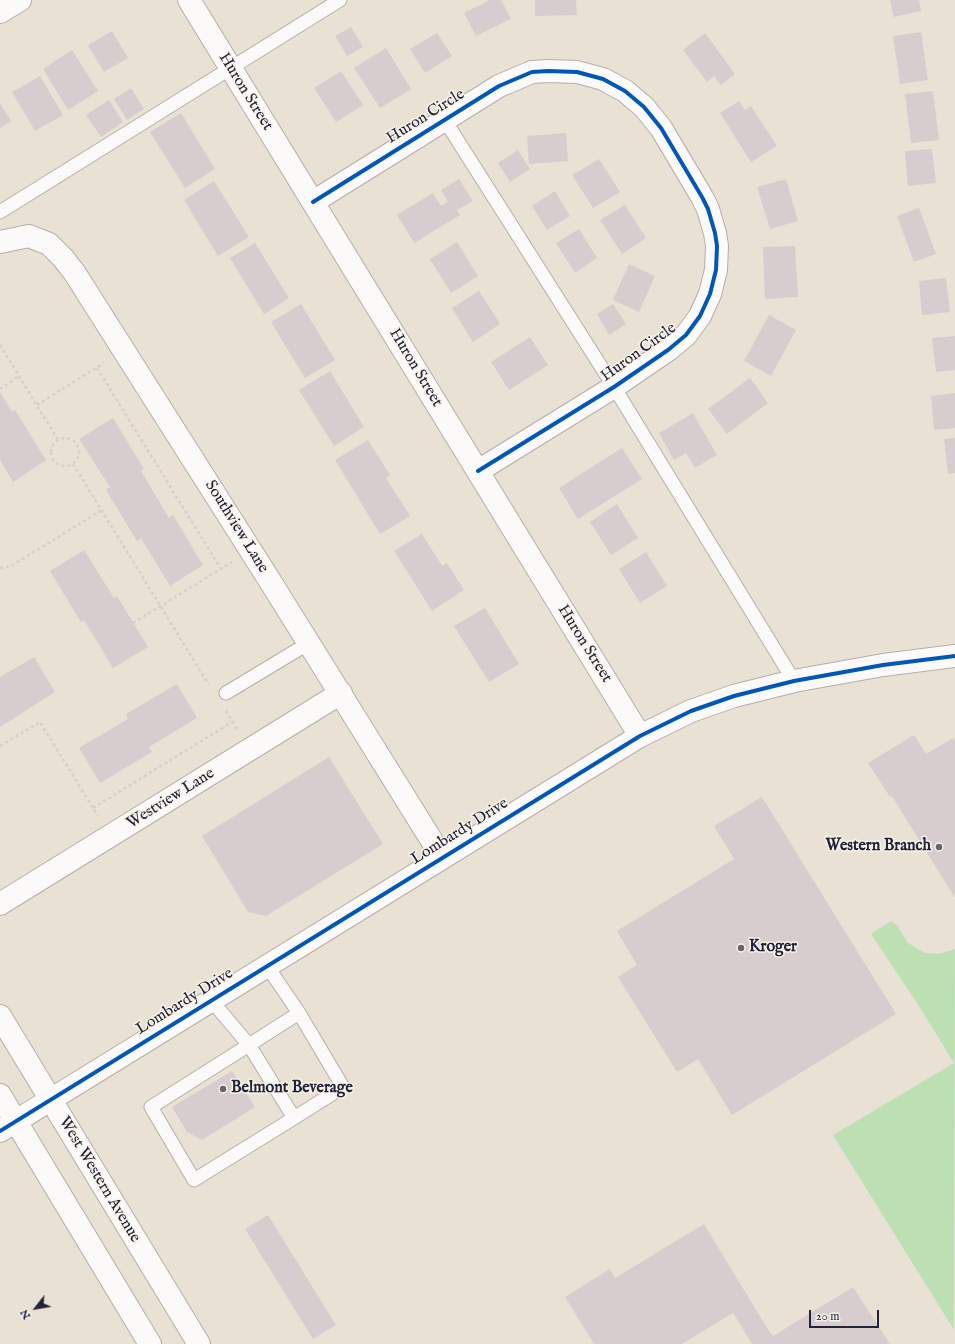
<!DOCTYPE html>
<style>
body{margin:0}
#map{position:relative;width:955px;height:1344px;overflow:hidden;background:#e9e1d4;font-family:"IM FELL English",serif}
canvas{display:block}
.north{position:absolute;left:16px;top:1288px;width:40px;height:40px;-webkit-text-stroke:3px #f7f3e8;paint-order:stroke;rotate:239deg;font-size:11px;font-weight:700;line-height:16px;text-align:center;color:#22223b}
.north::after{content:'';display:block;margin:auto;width:14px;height:18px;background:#22223b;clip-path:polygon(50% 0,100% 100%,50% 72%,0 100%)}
.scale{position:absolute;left:809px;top:1310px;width:70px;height:18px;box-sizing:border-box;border:2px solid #22223b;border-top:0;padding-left:5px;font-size:12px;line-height:14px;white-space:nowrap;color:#22223b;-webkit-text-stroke:3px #f7f3e8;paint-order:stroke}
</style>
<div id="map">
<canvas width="955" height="1344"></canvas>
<div class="north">N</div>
<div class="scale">20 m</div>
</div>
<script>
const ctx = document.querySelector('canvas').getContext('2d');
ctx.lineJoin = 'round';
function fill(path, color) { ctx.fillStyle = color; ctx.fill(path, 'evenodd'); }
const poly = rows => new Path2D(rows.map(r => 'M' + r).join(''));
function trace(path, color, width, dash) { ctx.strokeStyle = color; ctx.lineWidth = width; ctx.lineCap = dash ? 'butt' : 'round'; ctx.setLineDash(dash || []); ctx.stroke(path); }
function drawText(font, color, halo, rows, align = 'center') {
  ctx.font = font + ' "IM FELL English",serif'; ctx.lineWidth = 3; ctx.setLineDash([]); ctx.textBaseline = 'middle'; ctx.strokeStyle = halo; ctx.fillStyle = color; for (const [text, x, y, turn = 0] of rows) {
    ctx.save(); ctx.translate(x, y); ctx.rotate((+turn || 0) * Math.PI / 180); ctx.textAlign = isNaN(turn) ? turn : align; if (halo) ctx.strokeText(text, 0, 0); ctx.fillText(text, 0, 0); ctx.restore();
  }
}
fill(poly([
 [891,921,897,925,907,942,916,948,926,953,939,954,955,949,954,1330,833,1135,954,1063,917,1003,871,934]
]), '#bce0b4');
fill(poly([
 [490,0,501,0,511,19,476,36,464,13],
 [535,0,576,0,577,15,535,16],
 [890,0,919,0,921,11,894,17],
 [351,27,363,47,347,56,335,36],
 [112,31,128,58,104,72,88,45],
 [921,32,928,80,900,84,893,36],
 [437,33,452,56,425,73,410,49],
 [705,33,735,74,721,85,714,76,707,82,683,50],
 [386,48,411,89,380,108,354,68],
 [72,50,98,91,68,110,43,69],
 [341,71,363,105,336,122,314,88],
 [40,76,63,115,35,131,12,92],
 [131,88,144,109,127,120,114,99],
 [933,91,939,140,911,143,905,94],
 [109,100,123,122,101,137,86,115],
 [739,101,745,110,751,106,777,146,751,162,720,113],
 [0,103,11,121,0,128],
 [181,113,215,169,185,188,150,132],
 [566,133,568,161,529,164,527,136],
 [932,149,936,183,908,186,905,151],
 [518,150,530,169,510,182,498,163],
 [599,159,620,192,593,208,572,175],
 [459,179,473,201,457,210,460,215,414,243,397,215,433,193,441,206,448,202,441,190],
 [786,179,798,221,770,229,757,187],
 [214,181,249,237,218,256,184,200],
 [555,191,570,216,547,230,532,206],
 [625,205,646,238,622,254,600,220],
 [919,208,936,254,914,262,897,216],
 [579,229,597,258,575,273,556,243],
 [457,242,478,276,451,293,430,259],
 [255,243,289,298,264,314,230,258],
 [795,246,798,297,765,299,763,247],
 [629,264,655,276,639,312,613,300],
 [946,278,950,312,922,315,919,281],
 [479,291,500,324,473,342,452,308],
 [301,304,335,360,305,378,271,322],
 [613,304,626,324,609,335,597,314],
 [769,315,796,330,771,376,744,361],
 [955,336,955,370,936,372,932,338],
 [530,337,548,365,509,390,491,362],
 [330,371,364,427,334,446,299,390],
 [750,378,768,403,727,434,708,409],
 [0,392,12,412,15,410,46,460,13,482,0,460],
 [955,393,955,428,934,430,931,396],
 [693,413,717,455,695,468,686,453,674,460,659,433],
 [113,418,144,469,141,471,169,518,173,515,203,565,170,586,141,538,137,541,106,490,110,487,79,439],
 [955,438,955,473,948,474,944,439],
 [368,440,390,475,386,478,410,516,380,534,335,460],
 [622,448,642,479,578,519,559,488],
 [617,504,638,538,611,555,590,522],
 [422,534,442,566,447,563,464,590,432,611,394,551],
 [84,550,114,598,117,596,148,647,113,668,84,620,81,622,50,571],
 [646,552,667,586,640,603,619,569],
 [485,608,519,664,489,682,454,626],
 [34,657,55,692,0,727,0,677],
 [177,684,197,718,149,747,152,752,100,783,79,748,128,719,126,714],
 [914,735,926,754,953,738,955,741,955,898,892,796,890,797,868,763],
 [329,757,383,844,266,916,248,912,202,836],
 [762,797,896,1014,732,1115,698,1059,677,1072,618,977,637,965,617,931,734,859,714,826],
 [232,1071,255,1107,202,1140,187,1132,172,1107],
 [268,1215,336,1325,313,1339,245,1229],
 [704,1224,767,1328,773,1336,853,1287,890,1344,752,1344,733,1313,682,1344,594,1344,565,1297,610,1269,615,1278]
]), '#d7cdce');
const lane = poly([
 [444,119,614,387,794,681],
 [0,212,340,0],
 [226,693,309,643],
 [267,966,299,1013],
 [211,1000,249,1045,294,1118,194,1180,151,1107,249,1045,299,1013,343,1087,294,1118]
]);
const street = poly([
 [189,0,640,736],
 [0,12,20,0],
 [313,202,499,86,532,72,548,71,577,72,603,79,625,91,644,107,661,128,702,197,708,209,715,233,717,246,716,270,710,294,700,316,686,335,668,350,614,387,478,471],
 [0,242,29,236,49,244,63,258,74,272,270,581,442,857],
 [0,904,341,693]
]);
const secondary = poly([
 [0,1131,640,736,691,711,734,696,794,681,883,665,955,656]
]);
const primary = poly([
 [0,1016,199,1344],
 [0,1095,150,1344]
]);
trace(lane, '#b4aea9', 15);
trace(street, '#b4aea9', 24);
trace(secondary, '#b4aea9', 24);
trace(primary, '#b4aea9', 24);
trace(poly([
 [0,345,58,440],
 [97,368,221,569],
 [0,389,19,376],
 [37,405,104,363],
 '51 452a14 14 0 1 1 28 0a14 14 0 1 1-28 0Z',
 [73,464,209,685],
 [0,568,11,566,102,510],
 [133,623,232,562],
 [226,711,238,730],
 [0,746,40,722,98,816],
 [93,808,232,722]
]), '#d3d1cf', 2.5, [3, 3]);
trace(lane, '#fcfaf9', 13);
trace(street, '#fcfaf9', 22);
trace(secondary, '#fcfaf9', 22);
trace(primary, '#fcfaf9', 22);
trace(poly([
 [313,202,499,86,532,72,548,71,577,72,603,79,625,91,644,107,661,128,702,197,708,209,715,233,717,246,716,270,710,294,700,316,686,335,668,350,614,387,478,471],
 [0,1131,640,736,691,711,734,696,794,681,883,665,955,656]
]), '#0057b8', 4);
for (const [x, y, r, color] of [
 [939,847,4,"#686571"],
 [741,948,4,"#686571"],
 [223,1089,4,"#686571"]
]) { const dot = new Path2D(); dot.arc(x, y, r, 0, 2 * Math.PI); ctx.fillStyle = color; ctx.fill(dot); trace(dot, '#f7f3e8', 1.5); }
drawText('16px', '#22223b', '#f7f3e8', [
 ["Huron Street",245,92,58],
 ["Huron Circle",426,117,-32],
 ["Huron Circle",639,353,-36],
 ["Huron Street",415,368,59],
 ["Southview Lane",236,527,58],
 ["Huron Street",584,644,58],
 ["Westview Lane",171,799,-32],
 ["Lombardy Drive",460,832,-32],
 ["Lombardy Drive",185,1002,-32],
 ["West Western Avenue",99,1180,59]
]);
drawText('bold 16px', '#22223b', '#f7f3e8', [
 ["Western Branch",931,847,"right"],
 ["Kroger",749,948],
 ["Belmont Beverage",231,1089]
], 'left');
</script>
